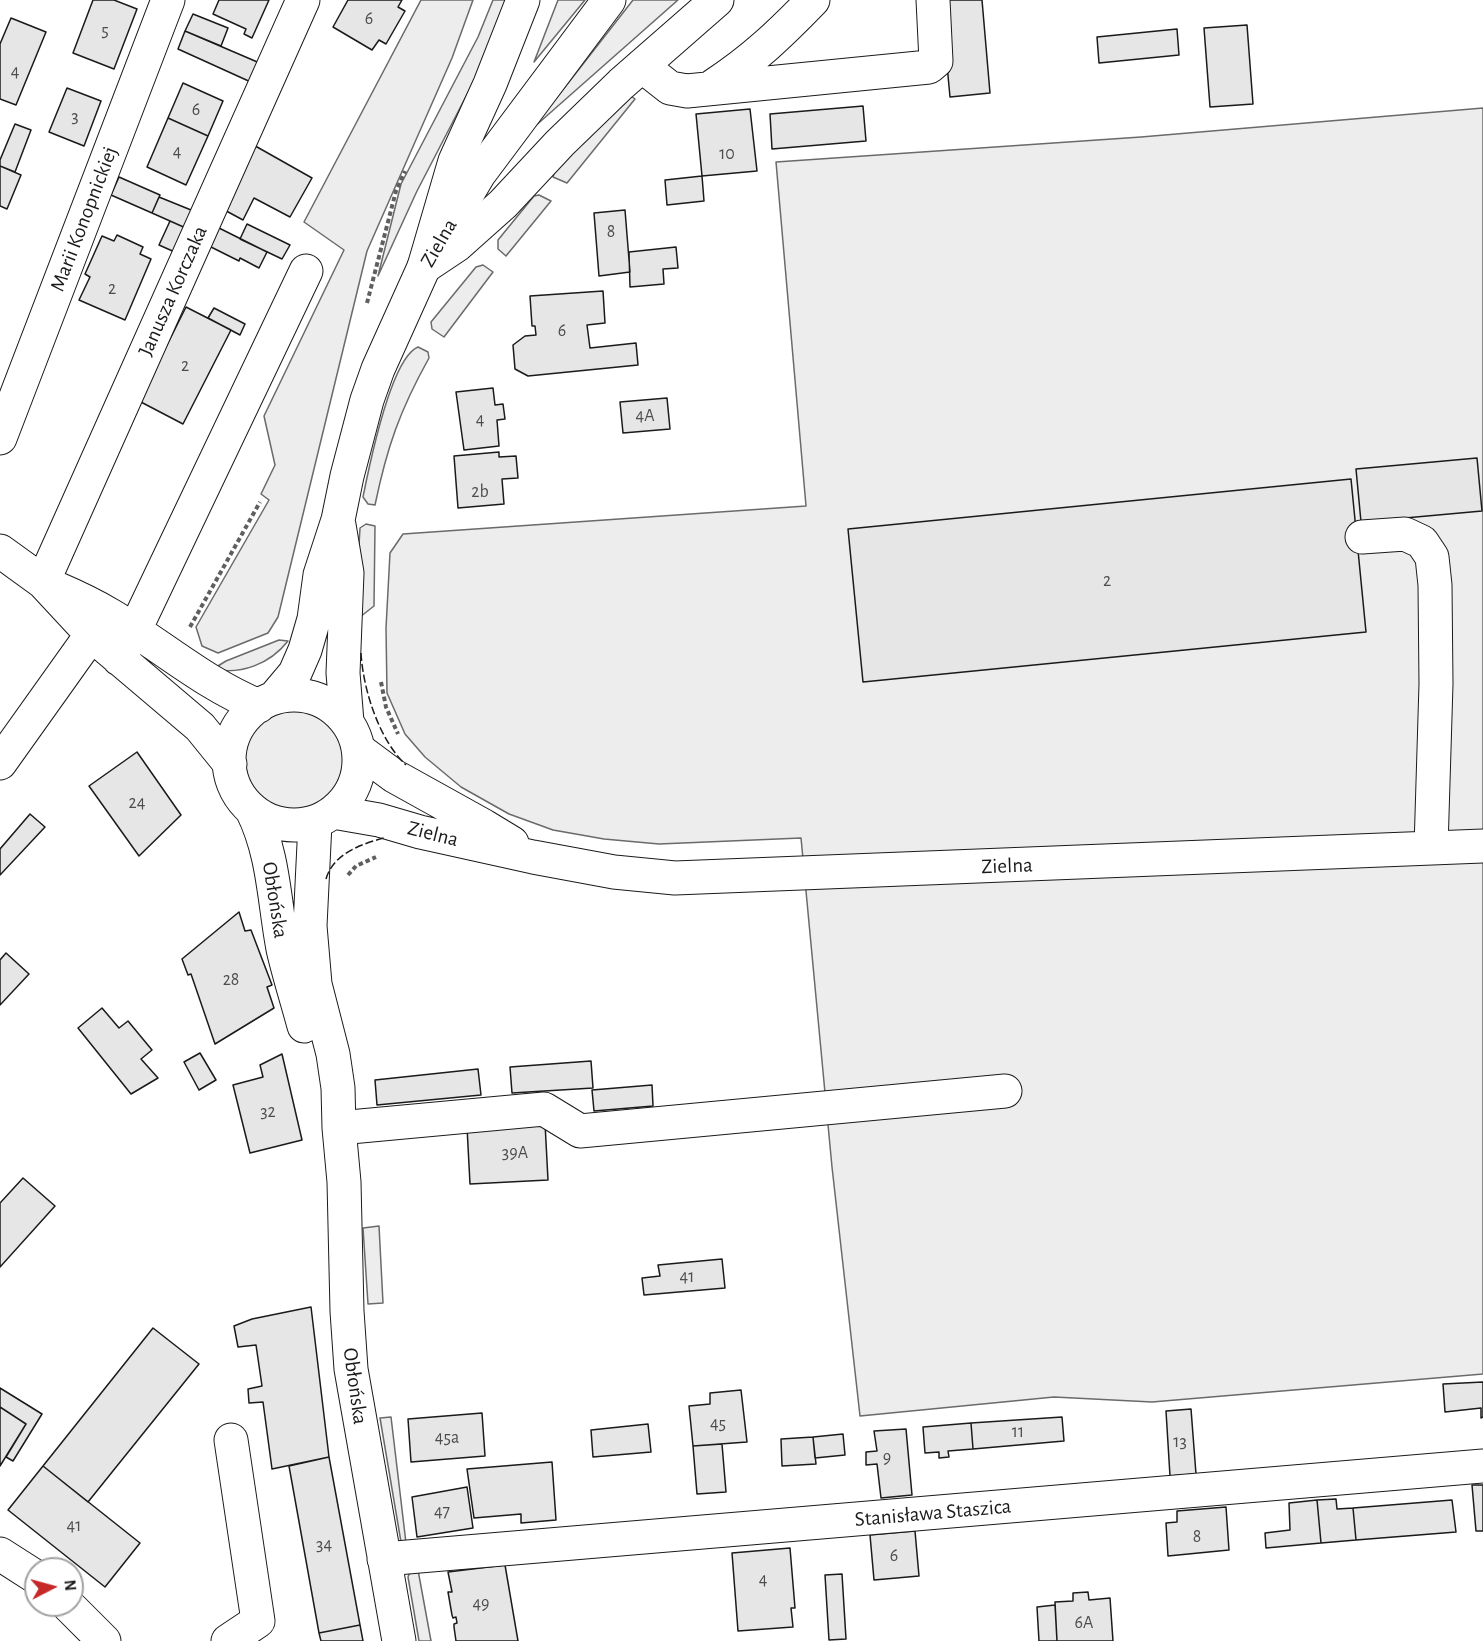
<!DOCTYPE html>
<meta charset="utf-8">
<style>
body{margin:0}
#map{position:relative;width:1483px;height:1641px;overflow:hidden;background:#fff;font-family:"Alegreya Sans",sans-serif}
canvas{display:block}
.north{position:absolute;left:24px;top:1557px;width:60px;height:60px;box-sizing:border-box;background:#fff;border:2px solid #a3a3a3;border-radius:50%;rotate:84deg;font-size:16px;font-weight:700;line-height:24px;text-align:center;color:#1a1a1a}
.north::after{content:'';display:block;margin:auto;width:21px;height:27px;background:#c62828;clip-path:polygon(50% 0,100% 100%,50% 72%,0 100%)}
</style>
<div id="map">
<canvas width="1483" height="1641"></canvas>
<div class="north">N</div>
</div>
<script>
const ctx = document.querySelector('canvas').getContext('2d');
ctx.lineJoin = 'round';
function fill(path, color) { ctx.fillStyle = color; ctx.fill(path, 'evenodd'); }
function trace(path, color, width, dash) { ctx.strokeStyle = color; ctx.lineWidth = width; ctx.lineCap = dash ? 'butt' : 'round'; ctx.setLineDash(dash || []); ctx.stroke(path); }
function write(font, color, halo, rows, align = 'center') {
  ctx.font = font + ' "Alegreya Sans",sans-serif'; ctx.lineWidth = 4.5; ctx.setLineDash([]); ctx.textBaseline = 'middle'; ctx.strokeStyle = halo; ctx.fillStyle = color; for (const [text, x, y, turn = 0] of rows) {
    ctx.save(); ctx.translate(x, y); ctx.rotate((+turn || 0) * Math.PI / 180); ctx.textAlign = isNaN(turn) ? turn : align; if (halo) ctx.strokeText(text, 0, 0); ctx.fillText(text, 0, 0); ctx.restore();
  }
}
const green = new Path2D(`
 M421 0H473L452 58 367 251 278 617 268 633 218 653 202 646 196 627 269 500 261 494 275 465 264 416 344 250 304 222Z
 M493 0H510L489 52 417 191 378 276 401 184 478 37Z
 M558 0H585L534 62Z
 M633 0H678L533 128Z
 M631 96 635 99 567 183 553 177 555 170Z
 M1483 108V1374L1152 1402 1054 1397 860 1416 832 1167 801 838 659 844 604 839 553 830 509 814 461 787 425 757 405 734 387 693 386 628 390 553 403 534 806 506 776 162 1141 137Z
 M539 195 551 201 506 256 498 249V240L534 196Z
 M483 265 493 272 444 337 432 329 431 322 476 267Z
 M418 347 428 352 429 358C400 410 387 447 375 505L368 504 363 497C369 467 391 358 418 347Z
 M366 524 375 526 374 606 360 617 358 563 360 528Z
 M279 640 288 641C270 664 241 675 213 669L226 661Z
 M243 760a52 52 0 1 1 104 0a52 52 0 1 1-104 0Z
 M379 1226 383 1303 368 1304 363 1228Z
 M391 1417 406 1543 401 1542 380 1418Z
 M418 1570 431 1641H419L408 1577 409 1574Z`);
fill(green, '#ededed');
trace(green, '#6a6a6a', 1.5);
const building = new Path2D(`
 M93 0H114L137 9 114 69 73 53Z
 M219 0H269L252 38 244 34 246 29 213 14Z
 M348 0H402L398 7 405 11 386 44 379 40 372 50 333 27Z
 M941 0H982L990 93 950 97Z
 M193 14 228 28 221 46 185 31Z
 M11 18 46 32 16 105 0 99V44Z
 M1247 25 1253 104 1210 107 1204 28Z
 M1177 29 1179 55 1099 63 1097 37Z
 M185 31 262 64 253 83 178 49Z
 M183 83 223 101 208 136 168 118Z
 M67 88 101 101 84 146 49 132Z
 M863 106 866 141 772 149 770 114Z
 M750 109 757 171 702 176 696 114Z
 M168 118 208 136 186 185 147 167Z
 M15 124 31 130 15 172 0 166V160Z
 M250 143 312 178 290 217 254 198 243 220 217 206Z
 M0 166 21 175 7 209 0 206Z
 M702 176 704 201 667 205 665 180Z
 M119 177 160 195 152 213 111 195Z
 M159 197 196 212 188 229 152 213Z
 M625 210 630 272 599 276 594 213Z
 M170 221 188 229 177 253 159 245Z
 M247 224 290 245 282 259 240 239Z
 M213 225 267 252 259 268 240 258 239 261 205 244Z
 M117 235 143 247 140 254 151 259 125 320 79 300 90 277 85 274 102 236 114 241Z
 M676 247 678 268 663 269 664 284 630 287 629 252Z
 M603 291 605 323 587 325 590 348 636 343 638 365 528 376 515 369 513 345 525 336 536 335 535 326H532L530 296Z
 M186 307 231 330 183 424 139 401Z
 M214 308 245 324 240 335 208 318Z
 M493 388 495 405 503 404 505 419 497 420 499 446 464 450 456 392Z
 M667 398 670 429 623 433 620 402Z
 M499 452V457L516 456 518 478 502 479 504 504 458 508 454 456Z
 M1477 458 1482 511 1361 522 1356 469Z
 M1351 479 1366 632 863 682 848 529Z
 M137 752 181 815 139 856 89 786Z
 M30 814 45 827 0 875V849Z
 M239 912 245 931 251 930 272 985 267 987 274 1008 215 1044 191 974 188 975 182 959Z
 M6 953 29 974 0 1005V960Z
 M102 1008 119 1028 128 1021 152 1050 141 1059 158 1078 131 1094 78 1028Z
 M200 1053 216 1080 199 1090 184 1062Z
 M282 1054 302 1140 250 1153 233 1085 263 1077 260 1065Z
 M591 1061 593 1088 512 1093 510 1067Z
 M478 1069 481 1095 377 1105 375 1080Z
 M652 1085 653 1106 594 1111 592 1090Z
 M545 1123 548 1180 470 1184 467 1127Z
 M23 1178 55 1206 0 1267V1203Z
 M722 1259 725 1288 644 1295 642 1278 660 1276 658 1265Z
 M311 1307 329 1457 272 1469 263 1402 249 1403 248 1389 262 1386 256 1345 238 1347 234 1326 252 1319Z
 M153 1328 199 1364 88 1502 43 1466Z
 M1483 1382V1417L1481 1418V1408L1445 1412 1443 1384Z
 M0 1388 42 1414 13 1461 6 1457 26 1424 0 1407Z
 M741 1390 747 1442 693 1446 689 1406 710 1404V1393Z
 M0 1407 26 1424 0 1466Z
 M1191 1409 1196 1474 1170 1476 1166 1411Z
 M482 1413 485 1456 411 1462 408 1419Z
 M1062 1417 1064 1441 973 1449 971 1423Z
 M971 1423 973 1449 948 1451 949 1457 939 1458V1452L925 1453 923 1427Z
 M648 1424 651 1452 593 1457 591 1430Z
 M906 1429 912 1495 881 1498 877 1464 866 1465V1452L877 1451 874 1431Z
 M843 1434 845 1455 815 1458 813 1437Z
 M813 1437 816 1464 782 1466 781 1439Z
 M722 1444 726 1492 697 1494 693 1446Z
 M329 1457 360 1625 319 1633 289 1466Z
 M552 1462 556 1520 521 1523V1514L474 1518 467 1469Z
 M43 1466 140 1543 105 1587 8 1510Z
 M1472 1485H1483V1531H1476Z
 M467 1487 473 1528 417 1537 412 1497Z
 M1336 1499 1337 1509 1353 1508 1356 1540 1321 1543 1317 1500Z
 M1317 1500 1321 1543 1266 1548 1265 1533 1290 1530 1289 1503Z
 M1452 1500 1456 1532 1356 1540 1353 1508Z
 M1226 1507 1229 1550 1168 1556 1166 1523 1177 1522V1511Z
 M915 1531 919 1576 874 1580 870 1535Z
 M790 1548 795 1608H791L793 1627 738 1631 732 1553Z
 M505 1565 518 1641H456L454 1627V1624L457 1623 456 1617 453 1618 452 1615 448 1592H452L448 1572Z
 M842 1574 846 1639 829 1640 825 1575Z
 M1088 1592 1089 1600 1110 1598 1113 1641H1057L1055 1602 1073 1601V1593Z
 M1055 1605 1057 1641H1039L1037 1607Z
 M360 1625 363 1641H321L319 1633Z`);
fill(building, '#e6e6e6');
trace(building, '#1a1a1a', 1.5);
const minor = new Path2D(`
 M642 66 670 88 687 91 929 67 936 61 933 0
 M713 86C753 60 780 34 813 0
 M0 438 168 0
 M339 525 347 573 343 673 347 722
 M1362 537 1405 534 1422 542 1432 557 1435 585 1436 684 1431 848
 M0 551 43 582 95 638 200 727 230 764
 M43 582 303 0
 M58 589C77 597 95 606 112 616 162 646 205 684 259 706
 M119 659 142 615 306 271
 M229 760a65 65 0 1 1 130 0a65 65 0 1 1-130 0Z
 M274 698 295 673 305 650 314 619 320 575 338 520 347 476 367 400 378 369 424 267 479 174 609 0
 M359 750 394 776 484 826 512 843
 M0 763 104 617
 M252 810C274 854 274 901 283 949 289 975 297 1000 304 1026
 M333 812 379 820 420 832 533 857 614 872 675 878 1483 846
 M315 823 310 926 315 984 333 1054 338 1088 339 1128 344 1182 347 1311 351 1369 399 1641
 M339 1128 544 1109 580 1131 1005 1091
 M0 1554 36 1577
 M384 1559 1483 1466
 M68 1605 104 1641
 M228 1641 258 1621 231 1440`);
const major = new Path2D(`
 M424 267 457 245 503 204 560 143 621 84 717 0
 M424 267 455 161 490 84 523 0`);
trace(minor, '#1a1a1a', 35);
trace(major, '#1a1a1a', 35);
trace(new Path2D(`
 M367 303 396 191 405 171
 M190 627 260 502
 M381 682 386 707 398 734
 M348 875 356 866 376 857`), '#5f5f5f', 4, [4.5, 3]);
trace(minor, '#fff', 33);
trace(major, '#fff', 33);
trace(new Path2D(`
 M361 653C363 689 379 740 406 765
 M326 879C333 854 361 844 384 838`), '#1a1a1a', 1.5, [8, 3]);
write('18px', '#4d4d4d', null, [
 ["6",369,19],
 ["5",105,31],
 ["4",15,72],
 ["6",196,110],
 ["3",75,117],
 ["4",177,152],
 ["10",727,154],
 ["8",611,232],
 ["2",112,289],
 ["6",562,331],
 ["2",185,366],
 ["4A",645,416],
 ["4",480,420],
 ["2b",480,492],
 ["2",1107,581],
 ["24",137,803],
 ["28",231,980],
 ["32",268,1112],
 ["39A",515,1153],
 ["41",687,1277],
 ["45",718,1424],
 ["11",1018,1432],
 ["45a",447,1438],
 ["13",1180,1442],
 ["9",887,1458],
 ["47",442,1512],
 ["41",74,1526],
 ["8",1197,1537],
 ["34",324,1545],
 ["6",894,1556],
 ["4",763,1580],
 ["49",481,1604],
 ["6A",1084,1623]
]);
write('21px', '#1a1a1a', '#fff', [
 ["Marii Konopnickiej",84,219,-69],
 ["Zielna",439,243,-60],
 ["Janusza Korczaka",173,291,-66],
 ["Zielna",433,834,14],
 ["Zielna",1007,866,-2],
 ["Obłońska",275,900,81],
 ["Obłońska",355,1386,82],
 ["Stanisława Staszica",933,1513,-5]
]);
</script>
